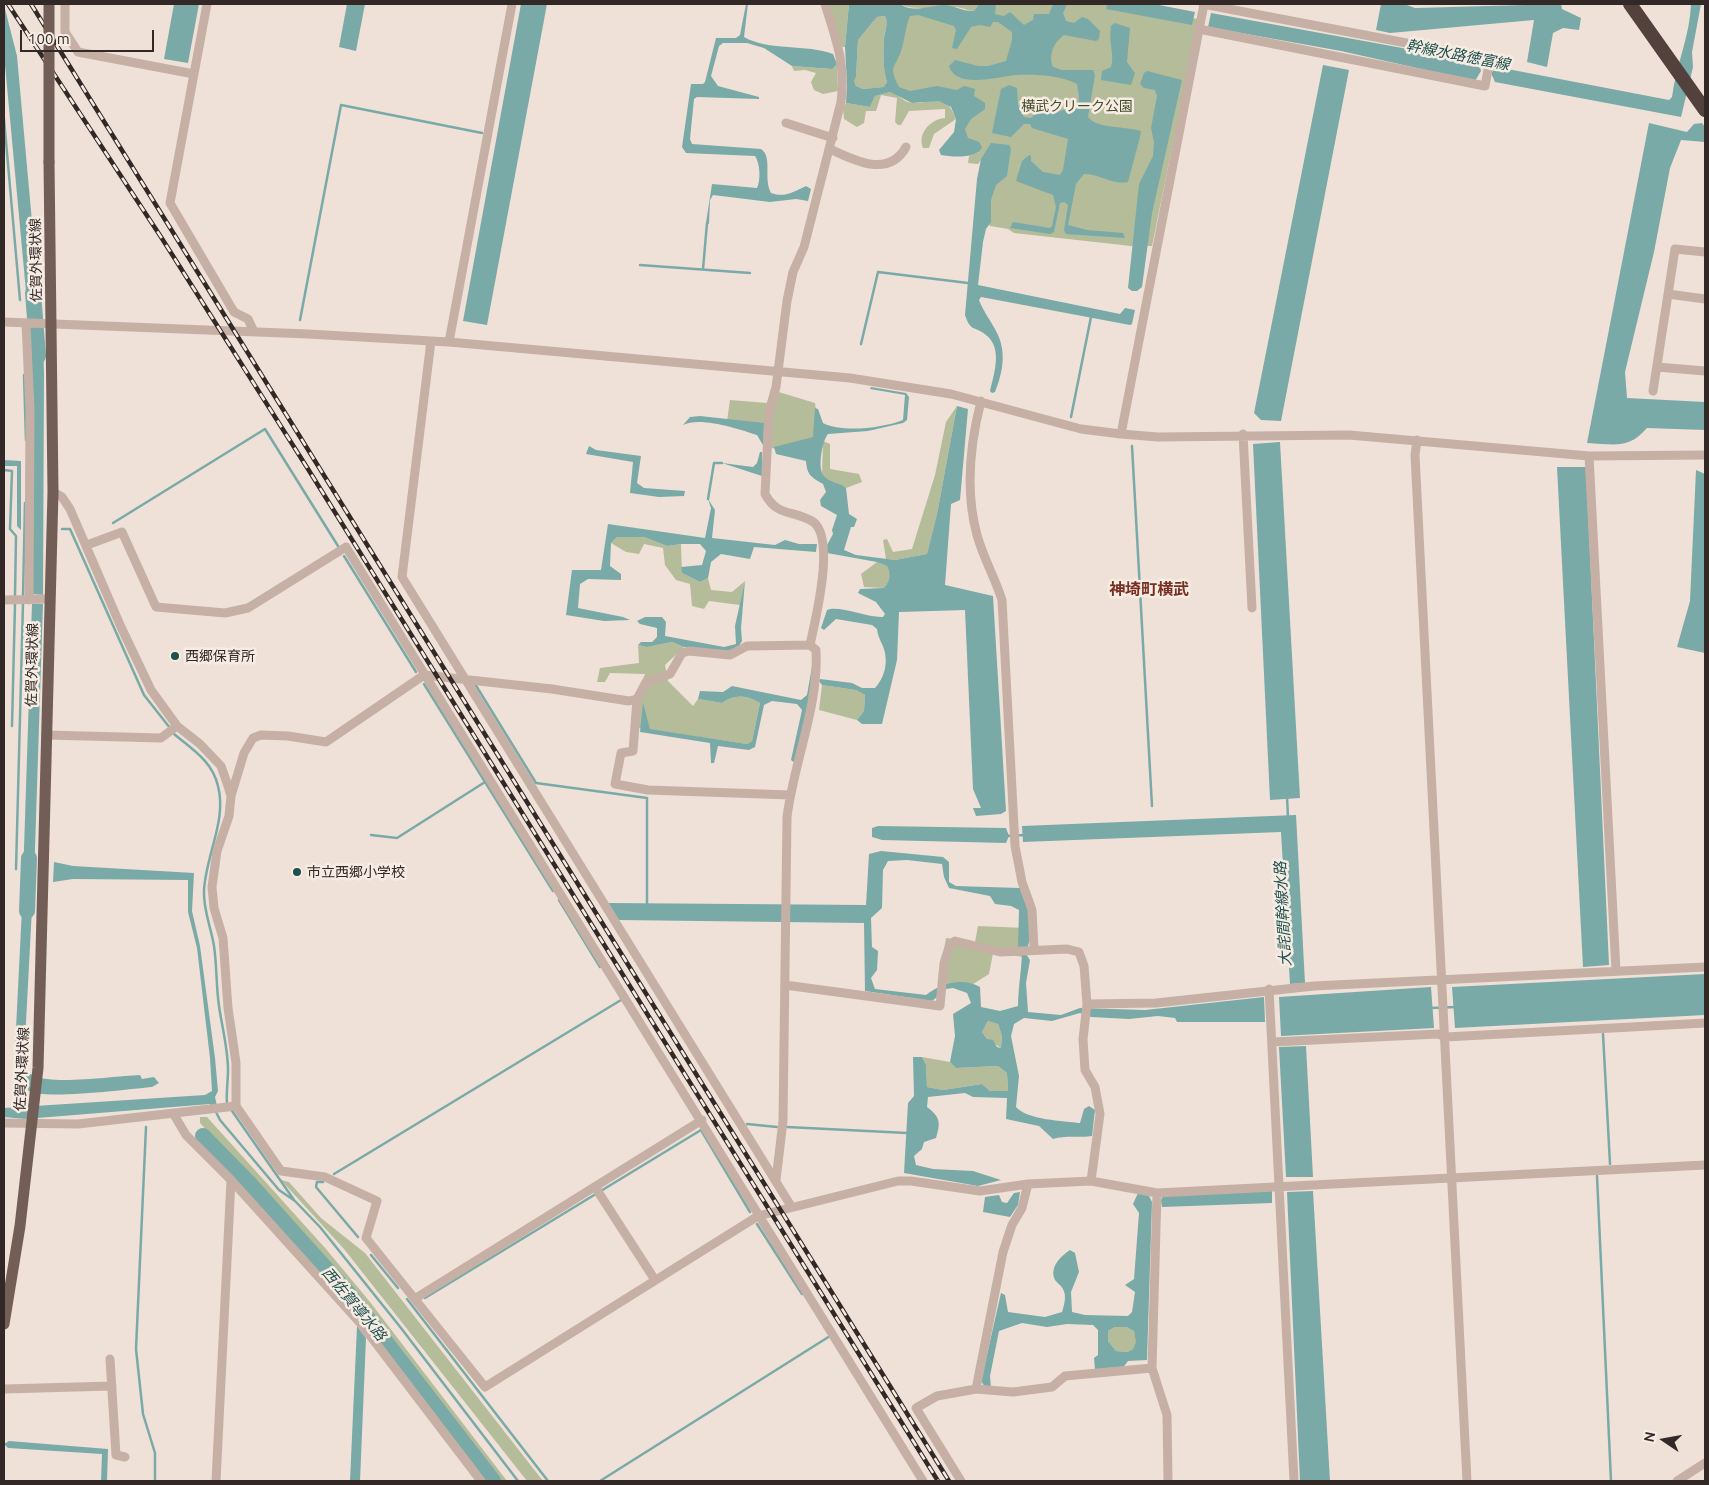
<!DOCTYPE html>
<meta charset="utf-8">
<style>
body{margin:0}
#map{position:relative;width:1709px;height:1485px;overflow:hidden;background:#efe1d8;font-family:Ubuntu,sans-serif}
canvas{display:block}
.frame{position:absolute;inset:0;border:5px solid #322826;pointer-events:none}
.north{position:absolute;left:1639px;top:1415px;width:50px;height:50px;-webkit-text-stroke:4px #f7ece3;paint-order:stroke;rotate:282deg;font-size:14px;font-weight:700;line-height:20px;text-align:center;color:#322826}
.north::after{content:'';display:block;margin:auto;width:18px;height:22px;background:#322826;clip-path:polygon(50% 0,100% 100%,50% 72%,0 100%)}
.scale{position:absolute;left:20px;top:30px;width:134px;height:22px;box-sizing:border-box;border:2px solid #322826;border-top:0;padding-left:6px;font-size:15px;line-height:18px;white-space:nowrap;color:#322826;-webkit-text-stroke:4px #f7ece3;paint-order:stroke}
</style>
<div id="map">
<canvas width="1709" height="1485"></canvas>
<div class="frame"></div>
<div class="north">N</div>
<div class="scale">100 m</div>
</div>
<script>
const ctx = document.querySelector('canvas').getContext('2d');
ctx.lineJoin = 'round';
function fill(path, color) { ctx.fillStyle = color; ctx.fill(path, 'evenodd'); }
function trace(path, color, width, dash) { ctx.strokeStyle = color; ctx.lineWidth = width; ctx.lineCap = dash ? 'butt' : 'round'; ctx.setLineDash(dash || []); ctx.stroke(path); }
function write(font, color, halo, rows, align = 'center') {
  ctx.font = font + ' Ubuntu,"Noto Sans JP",sans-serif'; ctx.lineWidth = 5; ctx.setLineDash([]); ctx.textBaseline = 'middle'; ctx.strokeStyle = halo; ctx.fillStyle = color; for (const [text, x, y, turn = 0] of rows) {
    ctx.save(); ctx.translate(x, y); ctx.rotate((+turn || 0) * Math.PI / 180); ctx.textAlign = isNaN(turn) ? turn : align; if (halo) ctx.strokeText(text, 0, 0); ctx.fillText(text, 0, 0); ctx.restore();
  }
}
fill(new Path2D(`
 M827 4H849L845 47H841Z
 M901 4H979L974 11C967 11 962 7 955 7 942 7 909 11 901 4Z
 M988 4H1111L1198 19 1152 246H1131L1014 233 1008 229 990 226 983 215 984 156 978 164 968 163 969 156 979 152 959 145 965 102C949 101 923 101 907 96 875 85 896 38 901 16L927 10 971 18Z
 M885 16C889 23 884 32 884 40 883 53 883 69 887 82L885 87 863 89 856 86 854 81 856 77 858 40 877 17Z
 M837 64 838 91 823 94 814 90 811 82 816 73 805 70 794 71 792 66 831 69Z
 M890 92C898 94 903 102 912 103 933 104 945 90 956 119L934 134 929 148H923C917 133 931 119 945 118V109L909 111 901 125H898L895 122 897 98 881 95 876 111H866L864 123 857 127 844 119 843 108 846 103 870 107 875 96Z
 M772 390 815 403 819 431 811 450 765 448 758 427 727 421 730 400 767 403Z
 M957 406 937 514 927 554 895 560 886 559 883 540 887 539 893 552 912 549 935 475 946 422Z
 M823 441 830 444V469L859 474 862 482 846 488 825 478 822 474Z
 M617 537H644L667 546 681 544 682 573 700 582 708 578 711 590 732 592 745 581 740 605 709 601 704 609 692 606 690 584 676 580 665 565 663 548 644 544 639 554 626 552 611 543Z
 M877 562 887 566C891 575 890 580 884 588L864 587 861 574Z
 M672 642 684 647 665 665 668 681 693 706 698 699 722 703C735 694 747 695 760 703L752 741 747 744 633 727V704L645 674 610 673 605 682H597L600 668 639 663 638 645 647 647Z
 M822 685 856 690 865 695 864 711 857 720 819 710Z
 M978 926 1025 928 1024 957 993 953 989 974 970 986 939 985 946 938 975 942Z
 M988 1021 998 1024 1002 1036 1001 1048 987 1039 982 1032Z
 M922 1057 950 1062 956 1068 998 1066 1007 1073 1008 1091H990L982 1084 943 1090 927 1087 926 1065Z
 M200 1117H207L326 1249 370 1302 507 1481H499L361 1298 200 1123Z
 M281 1180 289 1182 321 1218 365 1253 543 1481H527L344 1249Z
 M1115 1327H1126L1134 1331 1137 1342 1133 1349 1127 1352 1116 1351 1108 1341V1331Z`), '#b4bc99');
fill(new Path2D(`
 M174 4H199L188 63 164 59Z
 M347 4H365L356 51 339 47Z
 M521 4H547L487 325 463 321Z
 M746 4H748L744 37C768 51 807 44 833 54L837 64 832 69 792 66 764 48 747 43H723L719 46 711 76 718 86 759 97V99L697 97 694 99 690 139 692 144 761 149C773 157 763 178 771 193 785 198 793 192 806 186L811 189 808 201 796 199 770 202 713 195 710 200 709 224 706 223 712 184 757 188C761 180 760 163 755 156L686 153 682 147 691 84H703L705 82 716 38H736L740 35Z
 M849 4H901C911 13 930 6 943 5 954 5 964 12 974 11L979 4H996L995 14 1004 16 1010 12 1024 25 1033 20 1034 14H1049L1053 4H1067L1063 13 1066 21 1074 23 1082 17 1088 19 1100 31 1099 39 1096 41 1064 35C1054 42 1048 55 1053 67L1062 70H1093L1095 75 1088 117C1096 129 1126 126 1141 131L1140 137 1128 182C1112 185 1100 174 1084 174L1076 184 1068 225 1087 230 1123 233 1125 238 1066 234 1064 230 1068 205 1064 202 1060 203 1054 232 1050 234 1010 228 1013 222 1050 228 1052 226 1056 207 1053 195 1016 181 1022 161 1029 155 1031 156V161L1043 172 1060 175 1063 170 1068 139 1032 128 1030 124H1024L1011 137 992 133 1001 89 1009 85 1017 88 1018 105 1024 117 1031 118 1037 112 1052 113 1078 106 1079 97 1077 84C1060 75 1035 74 1017 75 1000 76 956 90 949 66L955 60 978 66H988L1006 61 1012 40V32L998 22H993L990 27 980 25 971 27 957 49 952 48 956 30 954 26 918 15 910 16C905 28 905 39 901 51 895 69 888 65 899 87L910 91 937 86 957 90 964 86 975 89 974 96 985 103V109L971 119 965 129 968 138 979 142 982 147C978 159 952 157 941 155L939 150 954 132 956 119 951 107 939 101 912 103 890 92 875 96 870 107 846 103 847 85 845 47ZM885 16C889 23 884 33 884 40 883 54 883 69 887 82L884 87 863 89 856 86 854 81 856 77 858 40 877 17Z
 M1107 4H1154L1195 12 1192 25 1106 9Z
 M1381 4H1404L1415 8 1561 4 1562 9 1581 18 1579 30 1563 28 1553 33 1547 67 1527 62 1534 20 1390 33 1376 30Z
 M1691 4H1701L1692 52 1693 67 1681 117 1495 82 1491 73 1497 67 1669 100 1672 97C1676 65 1690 36 1691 4Z
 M4 5 17 56 40 310 34 313H28L4 54Z
 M1211 13 1479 62 1481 71 1475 81 1341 51 1208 27Z
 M1115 23 1130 28 1127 62 1135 73 1131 85 1101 80 1102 71 1111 67C1115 55 1108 42 1111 26Z
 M1323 65 1349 70 1281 421 1261 420 1254 413Z
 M1147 71 1182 80 1152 213 1142 287 1137 291H1132L1128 288 1139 184 1153 156 1154 142 1151 128 1157 96 1155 90 1144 88 1140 84 1144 73Z
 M1649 123 1687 132 1694 124 1702 123 1705 127V142L1681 140 1670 168 1654 252 1625 372 1627 398 1705 402V430L1647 428C1628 450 1614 444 1587 443Z
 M991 143 1009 145 1011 148 1007 176 996 185 991 200V222L986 229 983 242 978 285 1120 314 1125 308 1135 310 1132 324 1130 325 981 297 979 300C983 311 991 321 996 331 1007 351 1003 372 995 392L992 393 990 391C994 374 1003 348 986 335 974 325 971 333 965 315L977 179 981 159Z
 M30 333H35L43 338 44 374 43 595 32 594Z
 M871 387 906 393 909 397 907 420 903 423 868 431 828 434C822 441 817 469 824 476 829 482 840 483 846 488L849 514 857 519 854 527H851L844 550 856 555 895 560 927 554 937 514 957 406 968 409 960 500 951 504 945 585 993 596 1006 811 1001 814 976 816 973 808H981L973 789 965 610 899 612 897 660 882 724H862L857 720 864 711 865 695 856 690 822 685 819 681 820 679 852 683 862 688H875C886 676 889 659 882 644 879 637 878 636 877 629L872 625 836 619 824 630 821 628 827 610C839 605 867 618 883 617L885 614 876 602 858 593 860 589 884 588C890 580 891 575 887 566L877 562 827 553 826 547 833 534 832 530 837 515 821 506 820 500 826 492 823 484C811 477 807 475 806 461L776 454 774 447 813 437 815 408 818 409 823 423C842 433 883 428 903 420L905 395 870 389Z
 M700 416 764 423 763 445 757 435C739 429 700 416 683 425L690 417Z
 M1280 442 1300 798 1270 800 1253 444Z
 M589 446 596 450 641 456 637 483 644 488 685 491 684 496 659 497 630 493 633 462 586 454Z
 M760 452H762V476L722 463 753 467 757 463Z
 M4 460 21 461V530L17 526V466H4Z
 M1557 467H1586L1609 965 1583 967Z
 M1696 470 1705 474V653L1677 647 1690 601Z
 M708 499 715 510 712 538 775 545 785 540 799 544H817L816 552 754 547 750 559 721 554 711 562 708 578 700 582 682 573 681 567 702 565 706 551 700 544H681L667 546 644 537H617L611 543 610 566 621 574V580L588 579 580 584 578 608 623 617 630 620 604 621 566 615 572 570H601L608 524 705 538 711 508Z
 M745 581 741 628 742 641 737 649 727 651 684 647 672 642 647 647 638 645 641 642H652L657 637V628L640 624 637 621 645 617H662L666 622 665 636 724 647 736 644 735 626Z
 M32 604H43L34 879H23Z
 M813 661V681L795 763 791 760 802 710 797 704 772 701 764 705 755 747 749 750 718 746 714 763H711L710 743 640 732 643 703 650 729 747 744 752 741 760 703C747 695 735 694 722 703L698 699 700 691 723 692 732 686 801 700 807 695Z
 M1296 815 1305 983 1290 984 1281 832 1023 842 1022 826Z
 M878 826 1006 828 1009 836 1006 843 882 840 872 837V828Z
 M881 851 943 857 949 862V882L956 886 1020 888 1029 913V942L1026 954 1030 960 1026 983 1028 1012 1061 1015 1080 1008 1145 1010 1264 997 1265 1022H1177L1175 1018 1158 1016 1129 1019 1091 1017 1080 1013 1052 1021 1024 1018 1014 1024 1011 1036 1019 1076 1016 1107C1027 1120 1064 1121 1080 1123L1084 1109 1089 1106 1095 1110 1092 1136C1079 1138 1065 1135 1053 1139L1039 1126 1006 1119 1007 1098 973 1097 965 1093 928 1097 927 1107C940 1117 941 1122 936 1138L924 1142 922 1149 914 1156 916 1165 933 1169 973 1171 1001 1180 978 1186 904 1173 908 1103 914 1096 913 1057H922L926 1065 927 1087 943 1090 982 1084 990 1091H1008L1007 1073 998 1066 956 1068 950 1062 955 1036 953 1014 971 1003 967 993 953 988 939 990 937 997 932 1001 865 991 864 923 618 920 608 903 866 905 869 854ZM907 860 942 864 944 877 949 888 990 896 995 904 1011 906 1019 910 1018 947 1022 949C1022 968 1018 987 1018 1006L1000 1011 981 1007 980 987C963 977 941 983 926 995L875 989 871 978 877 970 878 951 872 947 871 918 882 908 883 870 888 861ZM988 1021 998 1024 1002 1036 1001 1048 997 1047 993 1040 987 1039 982 1032Z
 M54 862 73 866 194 873 192 911 200 946 215 1058 218 1091 215 1097 217 1106 211 1107 210 1104 25 1119 4 1117V1108L205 1095 212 1091 210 1058 197 948 188 912V880L73 879 53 882Z
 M23 888 33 889 24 1060C26 1067 27 1073 34 1076 55 1085 115 1076 140 1075L142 1079 154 1077 159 1083 152 1087C131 1089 43 1100 29 1091 21 1086 16 1078 14 1069Z
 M1705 974V1015L1455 1028 1452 987Z
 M1431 987 1434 1028 1281 1036 1279 997Z
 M1306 1046 1313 1177H1286L1279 1047Z
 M1272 1190V1203L1162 1207 1161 1200 1163 1196Z
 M1313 1191 1330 1481H1300L1287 1192Z
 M1020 1192 1018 1205 1010 1217 983 1212 985 1197 999 1195 1002 1202 1007 1203 1014 1193Z
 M1138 1193 1149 1196 1152 1202 1147 1360 1128 1361 1122 1369 1095 1370 1094 1358 1098 1355V1330L1093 1325 1067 1324 1047 1327 1022 1323 999 1331 990 1376 991 1388 985 1387 981 1381 1001 1293 1005 1295 1008 1312 1045 1317 1062 1312C1064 1305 1067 1296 1063 1289 1061 1285 1057 1283 1055 1280 1049 1267 1061 1256 1070 1250L1075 1253 1079 1272 1071 1292 1072 1312 1085 1315 1128 1316 1132 1312 1135 1292 1125 1285 1134 1279 1139 1213 1133 1204ZM1115 1327H1126L1134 1331 1136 1342 1133 1349 1127 1352 1116 1351 1108 1341V1331Z
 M357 1326 366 1338 360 1481H350Z
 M9 1441 108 1449 107 1481H101L102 1454 8 1448 4 1444Z`), '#79aaa7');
trace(new Path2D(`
 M4 119 20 300
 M640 265 750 273
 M703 269 707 223
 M300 320 341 105 482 133
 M861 344 878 272 968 283
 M24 375 26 440
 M1071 417 1091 317
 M1132 446 1152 806
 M4 470 12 471 10 529 16 536 15 595
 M708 499 714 463H722
 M113 523 265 429 338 546
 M62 529H70L144 695 170 728
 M344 556 416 672
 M23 597 25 503
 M424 684 553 891
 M475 684 536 783 647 798V903
 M12 726 15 604
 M173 733C191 749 212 760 218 786 227 820 206 855 204 890 203 910 211 927 214 946 217 966 216 986 219 1006 222 1027 228 1049 228 1070 228 1081 226 1093 227 1104
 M1287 796 1288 818
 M371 835 397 838 485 782
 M1006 836 1026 835
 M16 869 23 603
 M559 900 600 967
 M1430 1008 1456 1007
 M1603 1034 1610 1164
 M230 1108 294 1200
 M216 1112 220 1120 279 1190 295 1201 320 1227 401 1328 518 1481
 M747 1124 777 1127
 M146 1127 136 1349 143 1414 155 1453V1481
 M787 1127 907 1133
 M334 1174 621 1000
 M1597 1176 1611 1481
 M323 1182H317L316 1187 358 1237
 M757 1224 802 1294
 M371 1255 398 1288
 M425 1298 701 1130 750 1212
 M407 1299 548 1481
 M600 1481 830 1336`), '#79aaa7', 2.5);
trace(new Path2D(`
 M33 293 38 356
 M27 911 29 858
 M203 1136 249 1183 347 1292 493 1481`), '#79aaa7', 16);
trace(new Path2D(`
 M65 4V32L78 52 194 74
 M207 4 170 203 234 312 248 319 254 332
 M1199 29 1485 86 1490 59 1203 4
 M786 123 833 138
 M830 149C855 161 889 178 906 147
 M1668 294 1705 299
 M4 322 308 334 449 342 850 378 951 394 1081 429 1121 434 1158 437 1349 435 1589 456 1705 455
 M26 324 30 409 29 600
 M431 341 402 577 791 1206
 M449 342 512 4
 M1657 367 1705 371
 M1653 391 1675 249 1705 252
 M981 401C970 444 965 491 977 535 983 557 995 578 1002 600L1015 846 1022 882 1032 910 1034 949
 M1121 434 1204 4
 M1243 434 1252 608
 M1417 440 1415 455 1467 1481
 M1589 456 1616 971
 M53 492 62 497 70 509 121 627 151 690 177 726 200 744 221 766 228 786 231 796 229 816 217 851 212 887 214 908 223 938 228 1008 236 1063V1106L281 1171 325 1177 377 1201 366 1238 485 1387 758 1216 898 1181H911L980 1191 1028 1184 1091 1181 1157 1193 1705 1165
 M87 545 122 532 156 607 225 613 248 608 346 547 923 1481
 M4 600 48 599
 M810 645C815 621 838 532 810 520 790 510 777 516 765 494L769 412 776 387 787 301 793 272 804 247 841 102C846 63 836 40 825 4
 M637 699 633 751 621 753 615 784 648 790 790 795
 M46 735 161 738 177 726
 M231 796 244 753 253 738 261 735 288 736 326 742 424 675 552 689 629 701 637 699 646 682 670 674 682 653 689 651 730 655 747 646 810 645 816 650C819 706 794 761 787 817L783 1121 776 1180
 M785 985 940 1006 944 963 950 944 955 941 1000 952 1067 949 1079 952 1084 966 1087 1004 1083 1039 1085 1070 1095 1087 1100 1114 1091 1181
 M1269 989 1294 1481
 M1087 1004 1156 1003 1314 986 1705 967
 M1273 1042 1438 1034 1446 1037 1705 1023
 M173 1113 186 1135 231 1180 362 1325 481 1481
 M4 1123 78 1124 236 1106
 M595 1187 655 1280
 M1157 1193 1152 1368 1167 1415 1168 1481
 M416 1298 702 1120
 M110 1359 116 1455 125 1457
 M4 1389 112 1386
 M976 1389 1003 1252 1012 1225 1022 1208 1028 1184
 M216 1481 231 1180
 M961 1481 916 1408 937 1396 976 1389 1013 1392 1052 1387 1065 1376 1152 1368
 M1677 1481 1705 1463`), '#c6b0a5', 9);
trace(new Path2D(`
 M4 1324 20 1226 38 1068 53 492 49 162`), '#735e57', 11);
trace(new Path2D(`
 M1630 4 1705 110`), '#52413d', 14);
const rail = new Path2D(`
 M8 4 161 237 308 469 938 1481
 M31 4 949 1481`);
trace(rail, '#322826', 4.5);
trace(rail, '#f7ece3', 2.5, [8]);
trace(new Path2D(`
 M49 4V162`), '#735e57', 11);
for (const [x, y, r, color] of [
 [175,656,5,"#1e504e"],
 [297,872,5,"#1e504e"]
]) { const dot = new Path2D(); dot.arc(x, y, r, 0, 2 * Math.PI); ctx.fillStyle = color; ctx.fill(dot); trace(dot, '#f7ece3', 2); }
write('14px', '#454e2b', '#f7ece3', [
 ["横武クリーク公園",1077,106]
]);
write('14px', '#322826', '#f7ece3', [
 ["佐賀外環状線",36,260,-91],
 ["佐賀外環状線",32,665,-89],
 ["佐賀外環状線",22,1069,-87]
]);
write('14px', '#322826', '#f7ece3', [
 ["西郷保育所",185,656],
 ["市立西郷小学校",307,872]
], 'left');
write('italic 15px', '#1e504e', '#f7ece3', [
 ["幹線水路徳富線",1458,55,11],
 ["大詫間幹線水路",1283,914,-93],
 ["西佐賀導水路",354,1304,50]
]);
write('bold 16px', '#7b3024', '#f7ece3', [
 ["神埼町横武",1149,590]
]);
</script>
